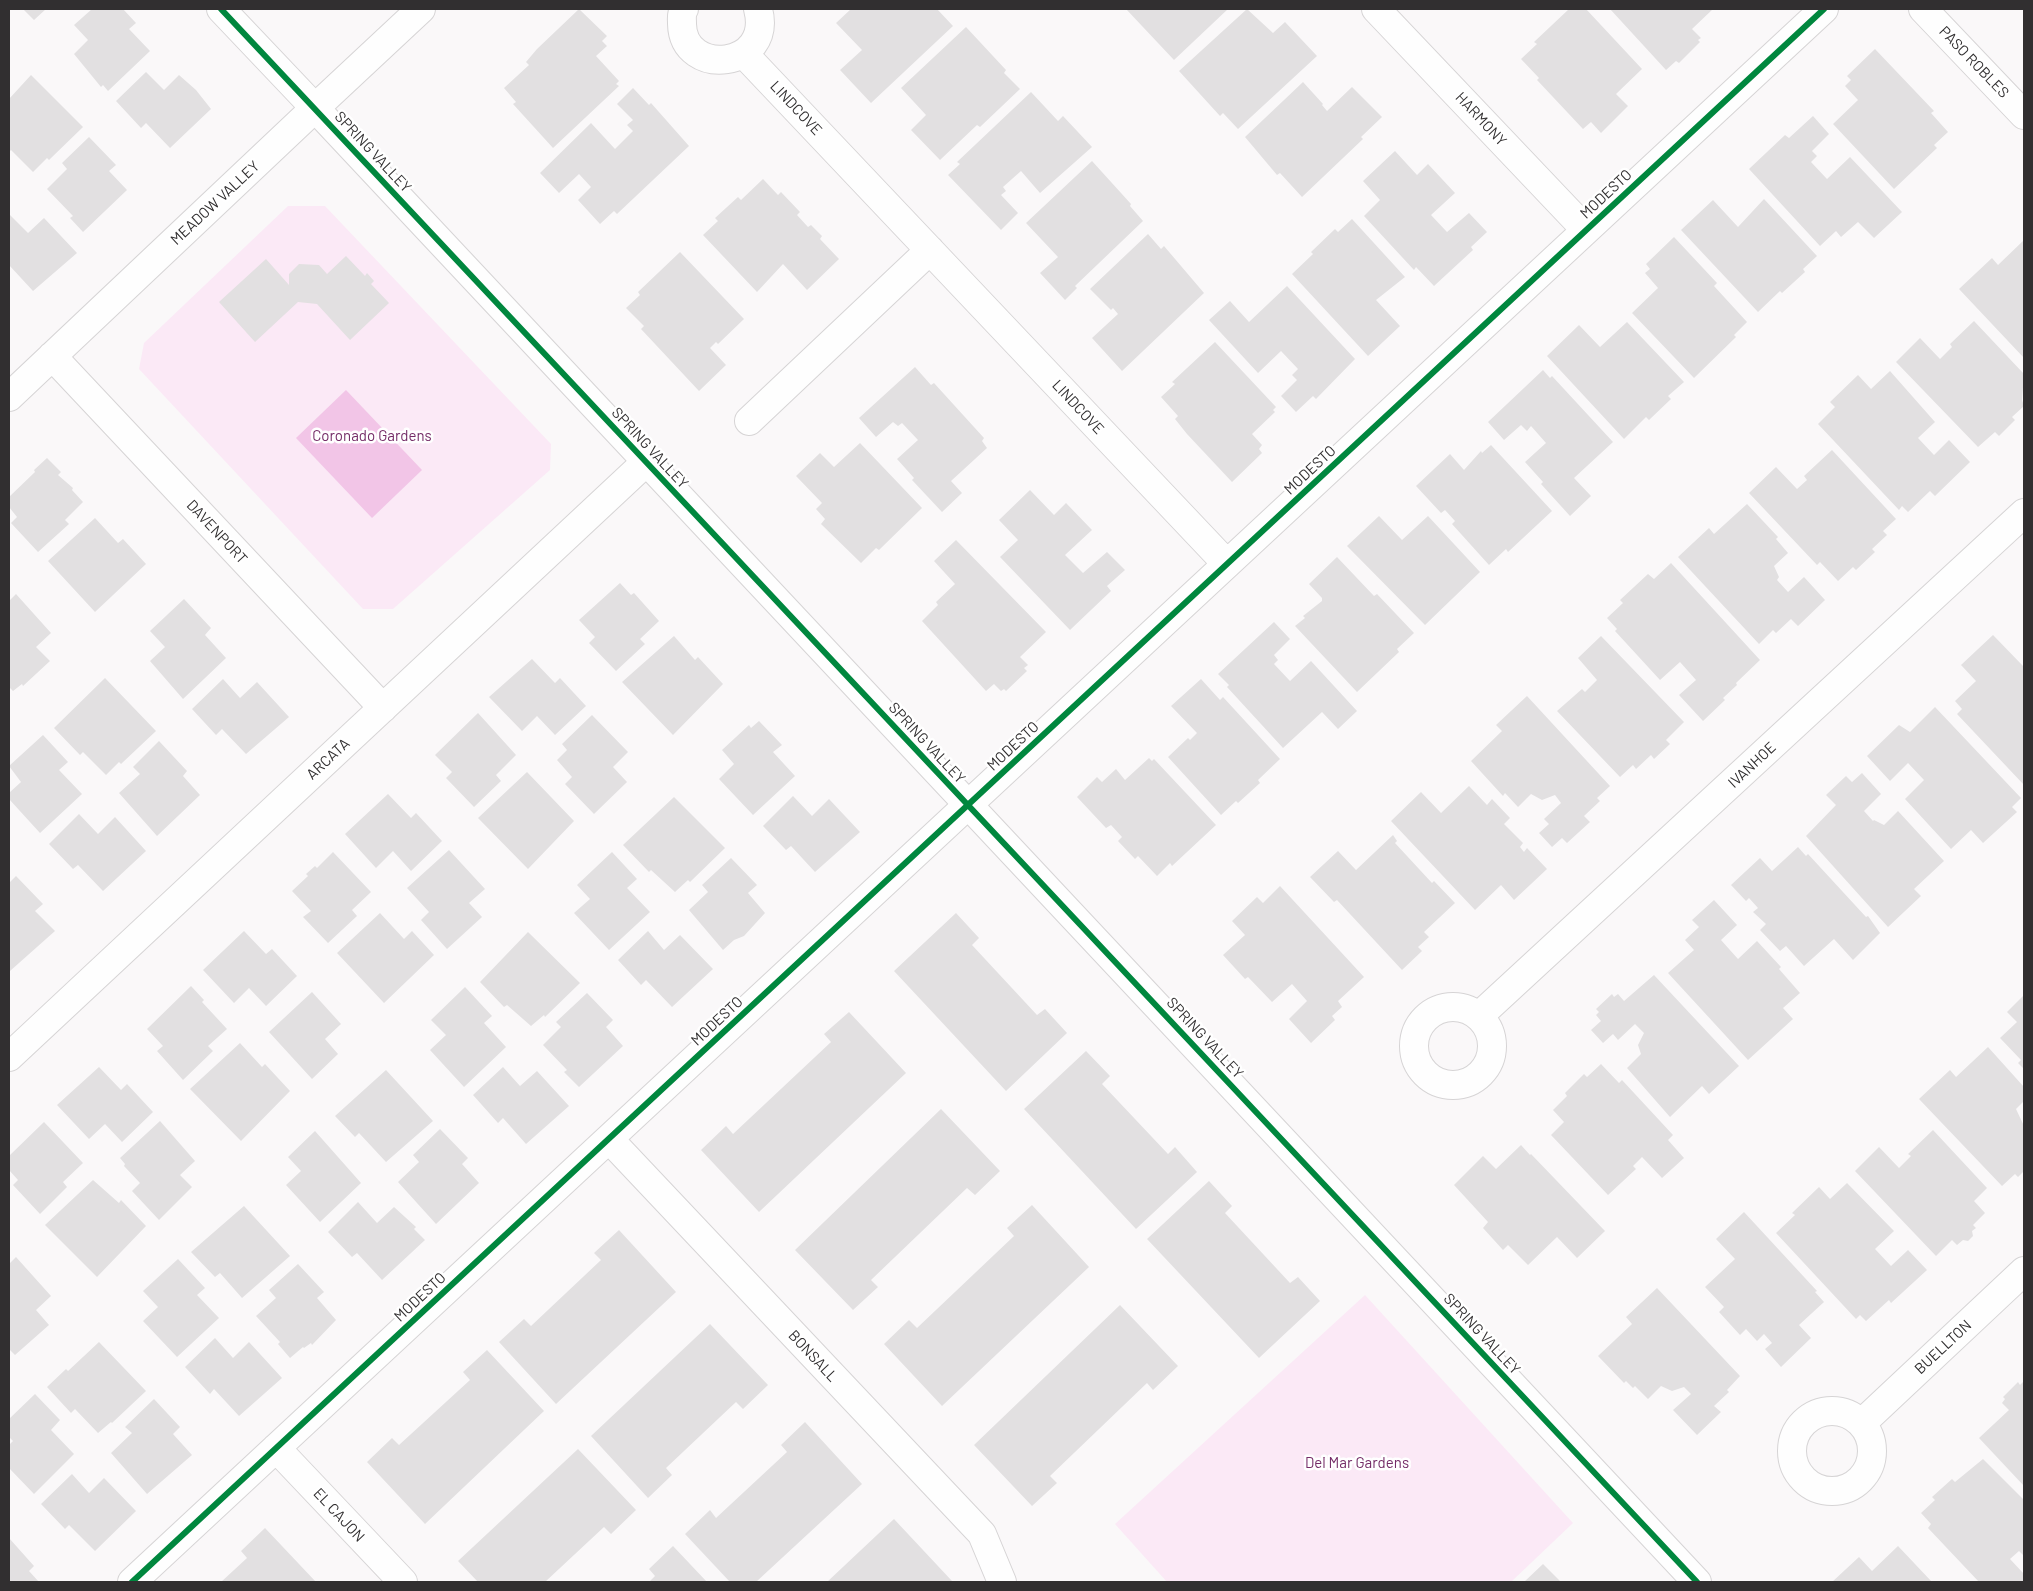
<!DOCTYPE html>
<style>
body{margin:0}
#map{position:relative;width:2033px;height:1591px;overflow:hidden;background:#faf8f9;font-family:Barlow,sans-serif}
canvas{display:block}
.frame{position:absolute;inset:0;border:10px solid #312f30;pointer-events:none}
</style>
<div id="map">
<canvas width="2033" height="1591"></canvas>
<div class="frame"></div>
</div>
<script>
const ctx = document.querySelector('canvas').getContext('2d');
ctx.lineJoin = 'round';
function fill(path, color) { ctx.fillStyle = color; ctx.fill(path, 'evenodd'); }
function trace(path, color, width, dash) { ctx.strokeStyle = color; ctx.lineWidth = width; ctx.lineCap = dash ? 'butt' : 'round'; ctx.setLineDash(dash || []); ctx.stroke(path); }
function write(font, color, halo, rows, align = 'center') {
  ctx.font = font + ' Barlow,sans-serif'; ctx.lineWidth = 5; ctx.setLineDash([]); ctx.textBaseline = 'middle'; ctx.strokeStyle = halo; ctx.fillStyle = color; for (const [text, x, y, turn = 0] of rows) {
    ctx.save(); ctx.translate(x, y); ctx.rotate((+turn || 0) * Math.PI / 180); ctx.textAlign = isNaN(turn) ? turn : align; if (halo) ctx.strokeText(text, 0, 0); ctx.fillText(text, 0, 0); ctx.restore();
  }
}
fill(new Path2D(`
 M288 206H325L551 444 550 470 393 609H363L139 369 144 343Z
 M1365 1295 1573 1523 1511 1582H1167L1115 1524Z`), '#fbe9f6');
fill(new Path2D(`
 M346 390 422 470 372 518 296 438Z`), '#f2c5e7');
fill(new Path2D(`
 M23 9H46L34 20Z
 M92 9H123L136 23 129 29 150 51 108 91 103 85 101 87 74 54 88 40 74 25Z
 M579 9 607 36 602 41 607 46 596 56 619 81 616 84 619 86 553 148 513 104 516 102 504 88 529 65 526 62 537 49Z
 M851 9H937L953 26 871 103 840 70 862 50 836 23Z
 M1126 9H1228L1174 60Z
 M1247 9 1273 33 1285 22 1317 56 1238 129 1223 113 1220 116 1179 71Z
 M1569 9H1586L1642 69 1616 94 1628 106 1601 133 1591 122 1583 129 1537 80 1539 78 1521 59 1537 44 1534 42Z
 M1610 9H1713L1692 29 1701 38 1698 40 1700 42 1679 63 1676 61 1666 70Z
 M966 27 1006 70 1004 73 1020 89 980 127 977 125 940 160 911 130 926 115 901 88Z
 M1875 49 1934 111 1931 113 1948 132 1934 145 1937 148 1894 189 1833 124 1858 100 1845 86 1851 80 1847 76Z
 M146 72 164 90 179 75 196 90 211 109 170 148 146 123 141 128 116 101Z
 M31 75 83 127 49 160 47 158 33 172 11 150 9 152V99Z
 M1303 82 1323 104 1322 105 1327 111 1352 87 1382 117 1361 137 1363 139 1302 197 1280 173 1277 175 1245 137Z
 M633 88 649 105 651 103 689 146 617 214 614 211 600 224 578 200 591 187 579 174 559 193 540 173 591 123 615 149 633 131 627 125 633 120 617 104Z
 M1031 92 1058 121 1063 116 1092 147 1040 193 1021 171 1003 187 1006 191 1001 195 1018 213 1001 230 948 175 960 164 957 162Z
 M1813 116 1829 134 1812 151 1817 156 1811 162 1827 179 1850 157 1902 212 1874 238 1858 222 1841 237 1836 231 1820 246 1749 169 1785 135 1789 138Z
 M89 137 116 165 109 171 127 190 83 232 70 218 73 216 47 189 67 169 62 163Z
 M1395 151 1417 175 1428 164 1455 193 1431 215 1447 232 1469 213 1487 232 1471 247 1473 250 1434 286 1416 267 1414 270 1364 216 1380 200 1363 181Z
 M1092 161 1131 204 1130 206 1143 221 1075 286 1077 288 1065 300 1040 273 1058 257 1026 223Z
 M763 179 778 195 781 192 800 212 797 215 808 227 811 225 822 236 820 239 839 259 807 290 783 264 757 292 703 235 718 221 715 218 738 197 741 200Z
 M1764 199 1817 256 1803 269 1805 272 1782 293 1780 291 1758 312 1681 230 1713 200 1738 227Z
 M10 215 28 233 44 218 77 253 33 291 9 265Z
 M1352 219 1405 277 1376 300 1400 326 1368 356 1292 274 1313 254 1311 252 1335 229 1338 232Z
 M1148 234 1161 249 1164 246 1204 293 1122 371 1092 338 1118 314 1113 308 1111 310 1090 289Z
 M1674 237 1717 283 1714 286 1747 322 1734 335 1736 337 1694 378 1632 313 1658 288 1645 273 1650 269 1646 264Z
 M2024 240V358L1959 289 1992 258 1998 265Z
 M680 252 744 319 718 344 716 342 710 348 726 365 699 391 641 329 644 326 626 308 640 295 638 292Z
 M346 256 365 276 367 273 374 281 371 284 389 303 350 340 317 304 298 302 255 342 219 302 266 259 289 285V274L299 264 319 265 327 274Z
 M1287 286 1355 359 1316 399 1313 396 1296 412 1281 396 1297 380 1292 375 1298 369 1281 351 1258 373 1209 320 1230 301 1249 322Z
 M1974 321 2024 374 2022 400 2024 406 2012 417 2015 420 1999 436 1995 432 1978 447 1896 362 1920 338 1940 359 1952 347 1950 344Z
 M1627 322 1684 382 1668 396 1671 399 1649 420 1646 417 1624 439 1547 356 1579 325 1600 347Z
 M1215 342 1276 407 1273 410 1275 412 1252 434 1262 445 1259 449 1262 453 1232 482 1187 434 1175 419 1178 416 1161 397 1175 384 1172 382Z
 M915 367 931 385 934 383 984 438 982 441 987 448 951 481 962 493 942 512 912 480 914 478 897 459 918 440 902 423 898 426 893 422 876 437 859 418Z
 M1543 370 1550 378 1552 376 1613 442 1574 478 1591 496 1570 516 1541 484 1543 482 1525 462 1546 443 1531 426 1527 431 1521 425 1504 440 1488 422Z
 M1890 371 1935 422 1918 438 1934 455 1949 440 1970 462 1935 496 1930 491 1908 512 1902 506 1899 510 1818 424 1835 407 1830 402 1858 375 1871 389Z
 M860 443 922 508 879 550 876 548 861 563 821 524 825 519 816 509 822 503 796 476 820 453 834 467Z
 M1491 445 1552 511 1508 552 1506 549 1489 565 1452 524 1455 521 1445 510 1441 513 1416 486 1450 454 1464 470 1481 451 1482 453Z
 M1832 450 1896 519 1883 531 1887 535 1872 549 1875 552 1856 570 1853 567 1838 581 1820 562 1817 565 1749 493 1776 467 1797 489 1807 480 1804 476Z
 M47 458 61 472 58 475 73 488 72 490 83 502 65 520 69 524 38 552 11 523 17 517 9 507V497L35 472 34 470Z
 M1030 490 1054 515 1066 503 1092 530 1065 555 1083 573 1107 552 1125 570 1107 586 1111 591 1070 630 1000 557 1018 540 999 520Z
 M1747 504 1778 537 1776 539 1788 553 1774 566 1779 577 1777 580 1788 592 1804 577 1825 600 1798 626 1791 619 1776 633 1773 630 1759 644 1678 557 1709 528 1714 534Z
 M1379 516 1402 540 1428 516 1480 572 1425 625 1347 546Z
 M95 518 118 543 123 539 146 564 95 612 48 561Z
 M956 540 1046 632 1020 657 1028 665 1024 668 1027 671 1006 691 1004 689 1001 691 994 684 986 691 922 621 938 605 936 602 955 584 934 561Z
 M1337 557 1374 596 1377 594 1414 633 1397 649 1399 652 1357 692 1295 626 1305 618 1303 616 1322 601V598L1309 584Z
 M1671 563 1760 660 1736 683 1737 685 1723 698 1725 700 1703 721 1679 695 1696 680 1680 662 1660 680 1615 631 1617 629 1607 618 1623 603 1620 600 1648 574 1654 579Z
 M620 583 631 595 634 593 659 621 640 639 645 644 616 671 589 643 595 637 579 620Z
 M16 594 51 633 36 647 50 661 23 686 22 684 13 691 9 687V601Z
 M184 599 211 628 205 635 226 658 183 699 150 661 165 647 150 631Z
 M1274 622 1290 639 1274 655 1278 660 1274 664 1290 681 1311 661 1357 711 1338 729 1322 712 1283 748 1227 687 1229 685 1218 674Z
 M1993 635 2024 667V785L1957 714 1962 709 1955 701 1976 681 1961 665Z
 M674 636 695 660 698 657 723 684 673 735 622 682Z
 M1601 636 1684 722 1666 740 1670 744 1654 759 1651 755 1636 769 1633 765 1620 777 1557 711 1582 689 1585 692 1597 680 1578 658Z
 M532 659 555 683 560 678 586 706 555 735 537 716 522 731 489 697Z
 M105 678 156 731 121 764 119 762 106 775 83 752 80 755 54 728Z
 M223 679 240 698 257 682 289 717 246 754 222 729 216 735 192 709Z
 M1201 679 1220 700 1223 697 1280 759 1258 780 1260 783 1238 803 1236 801 1221 815 1168 757 1188 738 1190 740 1197 733 1171 706Z
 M1527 696 1610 786 1597 798 1600 801 1584 816 1590 822 1567 843 1562 838 1552 847 1539 833 1549 824 1544 819 1561 803 1555 795 1542 800 1531 794 1518 807 1505 793 1503 796 1471 761 1502 731 1496 725Z
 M1935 707 2021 798 2012 807 2017 812 1983 843 1971 830 1951 849 1905 799 1924 780 1908 763 1890 781 1867 756 1899 725 1910 732Z
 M478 713 516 755 496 775 501 781 474 807 446 778 452 772 435 755Z
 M592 715 628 752 613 767 627 782 594 814 565 784 572 777 557 760 567 750 562 744Z
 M759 721 782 745 773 752 795 776 753 815 719 779 734 764 722 750 749 725 751 728Z
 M43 735 68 762 59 770 82 794 40 833 9 799V793L21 782 9 766Z
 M159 741 187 771 183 776 200 795 157 836 119 793 140 774 133 767Z
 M1149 758 1152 761 1154 759 1216 825 1172 866 1170 863 1157 876 1138 856 1135 859 1118 841 1122 837 1111 825 1106 828 1077 797 1097 777 1102 782 1116 769 1125 780Z
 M527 772 574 821 528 869 478 818Z
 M1862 773 1881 794 1864 811 1873 821 1874 820 1884 825 1898 811 1944 861 1914 889 1921 896 1888 927 1806 836 1836 805 1826 795 1846 776 1852 782Z
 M1469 786 1487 805 1492 799 1510 818 1504 824 1523 843 1520 847 1524 852 1527 848 1547 869 1514 900 1501 885 1475 910 1391 821 1421 792 1441 813Z
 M388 794 411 818 416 813 442 841 411 871 393 851 376 868 345 834Z
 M793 796 812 816 829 799 860 832 815 872 791 846 786 850 763 826Z
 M674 797 725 848 690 882 688 880 675 892 651 870 649 872 623 845Z
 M79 814 98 834 115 817 146 851 103 891 78 865 73 869 49 844Z
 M1393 835 1397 841 1395 843 1432 883 1434 881 1455 903 1424 932 1429 937 1418 947 1422 951 1402 970 1337 900 1334 902 1310 877 1338 851 1356 870Z
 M1798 847 1806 856 1808 854 1866 917 1868 916 1880 933 1853 960 1834 939 1804 966 1786 946 1780 951 1760 930 1766 924 1753 912 1758 908 1749 898 1746 901 1731 885 1760 858 1772 871Z
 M449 850 485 889 469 903 482 917 447 949 421 920 429 912 407 888Z
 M333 852 371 892 352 910 357 916 328 943 303 917 311 911 292 891 308 876 306 874 315 866 317 868Z
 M612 852 637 879 627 888 650 912 609 950 574 913 590 899 577 885Z
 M731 858 757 885 748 893 765 913 744 936 734 940 723 950 689 910 708 892 702 885Z
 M16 876 43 904 35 911 55 931 10 971 9 883Z
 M1280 886 1364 977 1338 1001 1342 1007 1332 1016 1335 1020 1311 1043 1289 1019 1307 1001 1292 984 1272 1002 1248 977 1245 979 1223 955 1245 935 1232 921 1257 897 1263 903Z
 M1714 900 1737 925 1721 940 1738 959 1757 941 1781 967 1779 969 1800 993 1783 1008 1793 1019 1748 1060 1668 973 1694 950 1685 940 1699 927 1692 920Z
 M380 913 404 939 412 931 434 955 384 1003 337 953Z
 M956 913 979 938 972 945 1037 1015 1045 1009 1067 1033 1006 1091 894 971Z
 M244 931 266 954 272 949 297 976 266 1006 249 988 234 1003 203 970Z
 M648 931 664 950 680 935 713 969 672 1007 646 980 641 985 618 960Z
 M528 932 580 983 545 1017 544 1015 531 1026 507 1005 504 1007 480 982Z
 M1654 975 1739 1066 1709 1094 1702 1086 1670 1117 1627 1068 1641 1054 1638 1045 1644 1033 1635 1024 1618 1040 1613 1034 1603 1043 1591 1030 1601 1021 1596 1015 1599 1012 1596 1009 1612 994 1614 997 1618 994 1624 1001Z
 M191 986 204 1000 202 1002 227 1029 208 1046 213 1051 183 1080 157 1051 163 1046 147 1029Z
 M465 987 492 1016 484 1023 506 1047 464 1087 430 1050 446 1035 431 1020Z
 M312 992 341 1024 325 1039 338 1054 312 1079 269 1032Z
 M587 993 613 1020 606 1027 623 1046 579 1087 564 1072 567 1070 543 1045 561 1027 556 1022Z
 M2024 995V1069L2018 1063 2021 1060 2000 1038 2017 1022 2007 1012Z
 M849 1012 906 1073 759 1212 701 1150 726 1126 733 1134 831 1042 824 1034Z
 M240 1043 262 1067 265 1064 290 1091 241 1141 190 1089Z
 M1988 1047 2024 1087V1101L2016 1109 2024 1126V1171L2018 1177 2015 1174 2002 1186 1919 1099 1950 1070 1956 1077Z
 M1086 1051 1110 1076 1102 1084 1168 1154 1175 1147 1197 1172 1136 1229 1024 1109Z
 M1601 1064 1619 1083 1622 1080 1673 1135 1668 1140 1684 1158 1662 1178 1642 1157 1633 1166 1636 1169 1608 1195 1551 1135 1564 1122 1553 1110 1567 1096 1565 1093 1584 1074 1587 1077Z
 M99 1067 121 1090 127 1084 153 1112 122 1142 105 1124 89 1139 57 1105Z
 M503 1067 520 1086 537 1071 569 1106 526 1144 503 1118 498 1123 473 1095Z
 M386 1070 433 1121 386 1162 359 1133 355 1137 335 1116Z
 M941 1109 1000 1171 975 1195 967 1188 871 1280 878 1287 853 1310 795 1250Z
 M160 1121 195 1161 180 1175 192 1187 159 1220 132 1191 140 1183 124 1166 125 1164 120 1158Z
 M44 1122 83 1163 63 1182 67 1187 40 1214 13 1185 18 1180 9 1170V1156Z
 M440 1129 468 1158 462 1164 479 1183 436 1224 398 1182 419 1162 413 1155Z
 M1933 1130 1987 1188 1974 1201 1985 1213 1973 1225 1976 1228 1972 1231 1973 1236 1968 1241 1963 1240 1957 1245 1952 1240 1936 1256 1855 1171 1879 1147 1899 1168 1911 1156 1908 1154Z
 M315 1131 361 1183 320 1222 286 1185 301 1171 288 1157Z
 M1521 1145 1530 1155 1531 1154 1605 1231 1577 1258 1557 1237 1528 1265 1508 1245 1503 1250 1483 1228 1488 1222 1454 1185 1483 1156 1496 1169Z
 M93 1180 119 1203 121 1200 146 1226 97 1277 45 1225Z
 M1209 1181 1232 1206 1225 1213 1290 1283 1298 1277 1320 1301 1259 1358 1147 1239Z
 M1847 1183 1894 1231 1875 1249 1891 1266 1908 1250 1927 1270 1891 1303 1889 1300 1866 1321 1860 1315 1856 1319 1776 1233 1795 1215 1792 1213 1819 1187 1830 1199Z
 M358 1202 377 1223 394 1207 416 1227 414 1229 425 1240 382 1280 357 1253 352 1257 328 1232Z
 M1032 1205 1089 1267 942 1406 884 1344 909 1320 917 1328 1014 1236 1007 1228Z
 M244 1206 290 1256 242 1298 220 1273 215 1277 191 1252Z
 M1744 1212 1817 1291 1815 1292 1824 1302 1799 1325 1811 1338 1781 1367 1765 1349 1772 1343 1764 1334 1757 1341 1746 1329 1740 1335 1719 1312 1724 1307 1705 1287 1735 1259 1716 1239Z
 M619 1230 676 1292 556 1404 499 1342 524 1319 531 1326 601 1260 594 1253Z
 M16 1257 51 1296 36 1310 49 1325 15 1355 9 1349V1264Z
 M178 1259 205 1288 197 1295 219 1318 177 1357 143 1321 158 1307 143 1291Z
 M298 1264 324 1292 317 1298 336 1320 312 1345 311 1343 304 1348 303 1347 290 1358 278 1344 280 1342 256 1316 276 1298 269 1290Z
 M1657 1288 1740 1376 1727 1390 1729 1392 1714 1406 1721 1412 1697 1435 1673 1410 1691 1394 1684 1387 1672 1391 1661 1386 1648 1399 1635 1386 1633 1388 1626 1381 1624 1383 1598 1356 1632 1324 1626 1317Z
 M1120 1305 1178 1366 1153 1390 1147 1383 1050 1476 1057 1483 1032 1506 974 1445Z
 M710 1324 768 1385 743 1409 736 1402 666 1468 672 1475 648 1498 591 1436Z
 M215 1338 233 1358 249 1342 282 1378 239 1416 214 1389 210 1394 185 1367Z
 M99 1342 146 1391 112 1423 111 1422 98 1433 75 1409 71 1413 47 1387 66 1369 68 1371Z
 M487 1350 544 1411 425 1524 367 1462 392 1438 399 1445 470 1380 463 1372Z
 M2024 1381V1486L1979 1438 2009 1410 2002 1403 2005 1399 2003 1397 2018 1382 2020 1385Z
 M35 1394 60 1420 51 1430 74 1454 34 1494 9 1468V1445L13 1441 9 1437V1419Z
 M154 1399 180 1427 173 1434 192 1455 147 1494 111 1453 132 1433 125 1427Z
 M805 1422 862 1484 756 1582H730L685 1534 710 1510 716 1518 787 1452 781 1445Z
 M578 1449 636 1510 611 1534 604 1527 545 1582H478L458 1561Z
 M1983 1459 2024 1500V1553L2023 1555 2019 1551 2010 1559 2024 1574V1582H1979L1928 1528 1931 1524 1921 1513 1935 1500 1932 1497 1952 1479 1955 1482Z
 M72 1474 89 1493 104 1478 136 1511 95 1551 69 1525 65 1529 41 1504Z
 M894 1519 952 1581 827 1582Z
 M265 1528 316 1582H221L247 1558 241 1551Z
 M9 1538 34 1566 29 1571 39 1582H9Z
 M673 1546 707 1582H649L655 1576 649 1569Z
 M1898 1546 1932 1582H1832L1859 1557 1872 1571Z
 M1543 1564 1561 1582H1524Z`), '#e2e0e1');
const minor = new Path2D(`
 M684 9C681 14 682 18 682 24 683 78 774 69 758 9
 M1376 9 1586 230
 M1923 9 2024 115
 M744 54 1227 564
 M52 356 383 708
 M9 397 315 108 221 9
 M749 421 930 250
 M1414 1046a39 39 0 1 1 78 0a39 39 0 1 1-78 0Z
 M1479 1016 2024 513
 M9 1057 646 462
 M609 1139 982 1534 1002 1582
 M1792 1451a40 40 0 1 1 80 0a40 40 0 1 1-80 0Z
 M1862 1423 2024 1271
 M276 1448 403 1582
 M132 1582 1824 9`);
const tertiary = new Path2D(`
 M421 9 315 108 1697 1582`);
trace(minor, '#d6d4d5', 30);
trace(tertiary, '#d6d4d5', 30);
trace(minor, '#fefefe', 28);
trace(tertiary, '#fefefe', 28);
trace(new Path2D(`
 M221 9 1697 1582
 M132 1582 1824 9`), '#00873e', 6);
write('15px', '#312f30', '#fff', [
 ["PASO ROBLES",1974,62,46],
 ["LINDCOVE",796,108,47],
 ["HARMONY",1481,119,47],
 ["SPRING VALLEY",373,152,47],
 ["MODESTO",1606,194,-43],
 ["MEADOW VALLEY",215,203,-43],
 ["LINDCOVE",1078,407,47],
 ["SPRING VALLEY",650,448,47],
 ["MODESTO",1310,470,-43],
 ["DAVENPORT",217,532,47],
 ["SPRING VALLEY",927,743,47],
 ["MODESTO",1013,746,-43],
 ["ARCATA",328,759,-43],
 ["IVANHOE",1752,765,-43],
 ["MODESTO",717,1021,-43],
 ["SPRING VALLEY",1205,1038,47],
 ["MODESTO",420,1297,-43],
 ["SPRING VALLEY",1482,1334,47],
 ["BUELLTON",1943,1347,-43],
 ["BONSALL",813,1356,47],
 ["EL CAJON",339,1515,47]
]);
write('15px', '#742c67', '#fff', [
 ["Coronado Gardens",372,436],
 ["Del Mar Gardens",1357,1463]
]);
</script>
